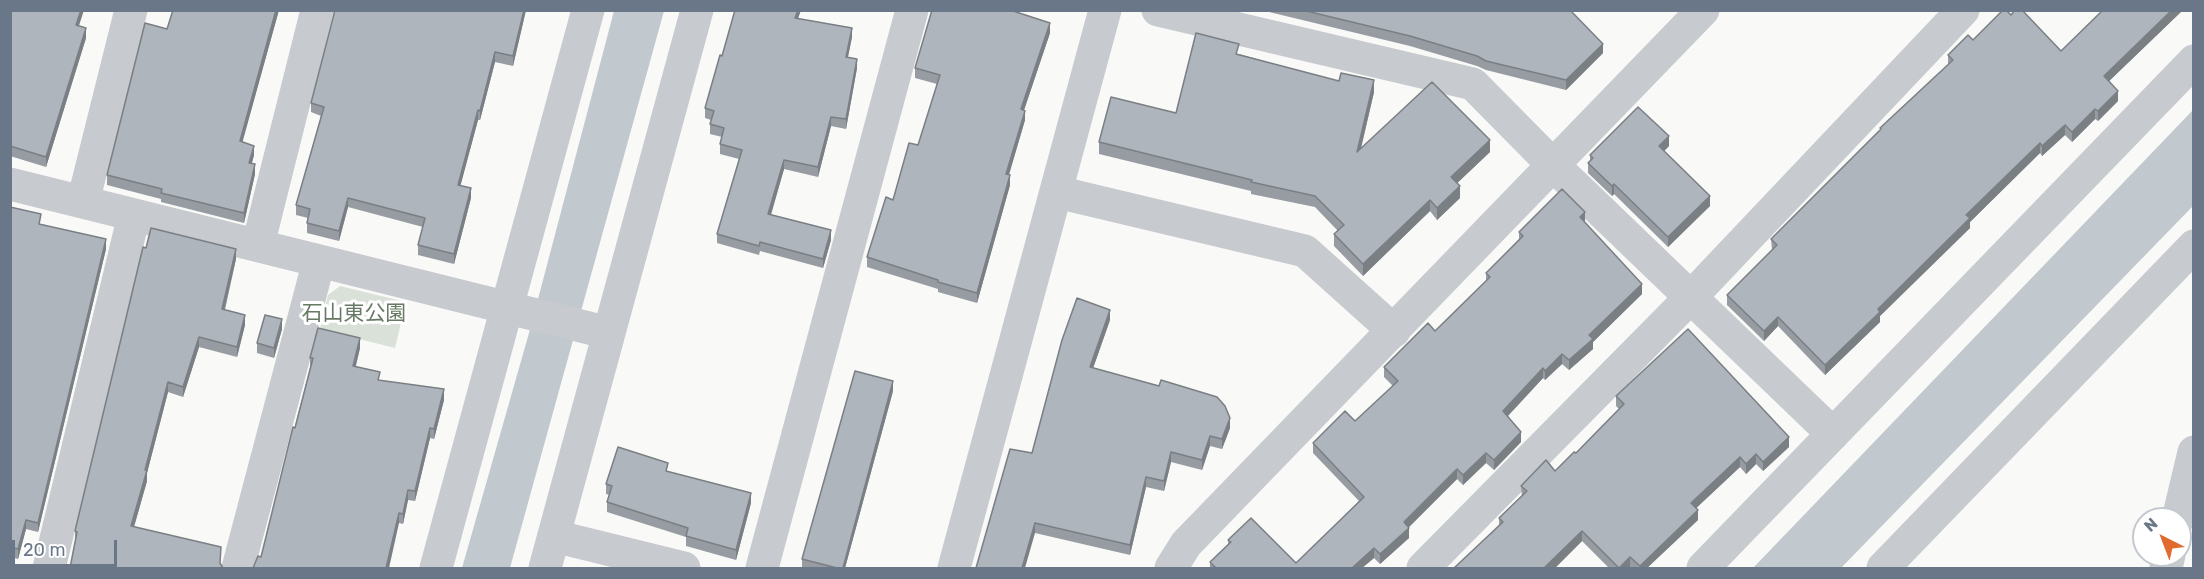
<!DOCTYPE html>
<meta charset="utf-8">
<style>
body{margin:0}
#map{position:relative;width:2204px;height:579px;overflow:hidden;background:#f9f9f7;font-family:Rubik,sans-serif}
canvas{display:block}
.frame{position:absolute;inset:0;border:12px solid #697788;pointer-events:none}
.north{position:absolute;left:2132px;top:507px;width:60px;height:60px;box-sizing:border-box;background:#fff;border:2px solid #c3c9cf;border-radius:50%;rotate:318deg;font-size:16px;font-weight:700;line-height:24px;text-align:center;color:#697788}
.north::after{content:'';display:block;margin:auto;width:21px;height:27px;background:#e16b2f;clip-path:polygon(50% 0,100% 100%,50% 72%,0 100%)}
.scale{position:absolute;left:12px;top:540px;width:105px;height:27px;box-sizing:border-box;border:3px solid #697788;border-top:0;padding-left:8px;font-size:18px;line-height:21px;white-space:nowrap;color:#697788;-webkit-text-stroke:4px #fff;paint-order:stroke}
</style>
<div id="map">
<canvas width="2204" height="579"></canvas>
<div class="frame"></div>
<div class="north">N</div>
<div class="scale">20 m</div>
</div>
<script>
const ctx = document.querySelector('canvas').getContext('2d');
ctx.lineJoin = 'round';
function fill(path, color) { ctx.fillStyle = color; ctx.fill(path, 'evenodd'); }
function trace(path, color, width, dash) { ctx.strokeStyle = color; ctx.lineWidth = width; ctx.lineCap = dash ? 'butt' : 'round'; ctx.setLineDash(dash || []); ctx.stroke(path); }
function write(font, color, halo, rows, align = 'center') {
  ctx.font = font + ' Rubik,"Noto Sans JP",sans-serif'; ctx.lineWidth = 6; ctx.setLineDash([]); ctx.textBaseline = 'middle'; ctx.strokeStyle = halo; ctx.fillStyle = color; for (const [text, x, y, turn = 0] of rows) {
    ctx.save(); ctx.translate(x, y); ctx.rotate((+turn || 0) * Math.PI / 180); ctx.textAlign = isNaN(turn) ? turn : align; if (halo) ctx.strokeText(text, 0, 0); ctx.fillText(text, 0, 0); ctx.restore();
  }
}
fill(new Path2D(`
 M340 286 406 302 395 348 320 329 328 295Z`), '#dae1d8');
fill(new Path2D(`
 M614 11H664L510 568H462L529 333Z
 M2193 110V206L1841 568H1753Z`), '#c1c9ce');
trace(new Path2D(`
 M1158 10 1473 84 1553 165 1833 434
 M10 184 609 333
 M1057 192 1305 251 1394 331
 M83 202 131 10
 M258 245 317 10
 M554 536 684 568
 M49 568 134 215
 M238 568 319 261
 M436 568 588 10
 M545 568 697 10
 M762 568 912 10
 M954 568 1105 10
 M1171 568 1186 544 1703 10
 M1423 568 1690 298 1963 10
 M1703 568 2194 61
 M1883 568 2194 246`), '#c7cace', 33);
trace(new Path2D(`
 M2178 519 2194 452
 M2166 568 2169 555`), '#c7cace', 33);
fill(new Path2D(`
 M10 10 79 26 86 38 46 167 10 156Z
 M279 10 242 142 254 155 252 163 255 174 244 223 161 202V199L107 185V175L167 29Z
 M335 10H526L513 66 495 62 480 120H478L460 186 471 198 454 264 418 255V245L423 227 348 207 339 241 307 233V223L308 218 296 215V205L321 116 311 112V103Z
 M735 10H801L798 18 852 37 848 57 857 68 846 129 831 126 818 177 784 169 771 215 831 240 823 268 760 251 759 255 717 243V234L739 159 720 154V144L722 137 710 134V124L711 120 705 118V108L722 56Z
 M1269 10H1570L1603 53 1566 90 1486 70 1477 66 1410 46 1269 12Z
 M2103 10H2183L2109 81 2118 101 2098 121 2095 119 2072 142 2065 135 2042 156 2040 153 1970 222V228L1880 316V322L1825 375 1778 326 1764 341 1727 305V295L1772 250 1771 239 1880 131V128L1948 65V55L1973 40 2011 15 2061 51Z
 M1050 33 1024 110 1025 120 1009 175 1010 185 977 303 938 292V289L867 267V257L918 145 937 84 915 78V68Z
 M1239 54 1374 92 1361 149 1490 152 1457 183 1460 198 1437 220 1430 211 1363 276 1334 246V234L1338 231 1315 207 1251 194V191L1099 154V142L1176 113Z
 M1669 146 1664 151 1710 206 1668 247 1614 194 1612 196 1588 173V163L1590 161V155Z
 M10 207 41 225 106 249 38 532 26 529 18 559 10 557Z
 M1585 222 1642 294 1593 342V349L1569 370 1562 364 1545 380 1543 378 1508 416 1521 442 1494 470 1486 463 1463 485 1457 479 1409 527V538L1380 564 1374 558 1362 568H1210V562L1228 544V540L1296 563 1359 501 1313 453V443L1355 421 1393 386 1384 377V367L1435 331 1486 281V273L1519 239V232Z
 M146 248 236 259 225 310 245 325 237 357 199 347 183 397 168 392 147 473V481L134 527 221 558 75 541V531Z
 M1110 320 1093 368 1230 428 1222 449 1210 446 1202 470 1171 462 1164 491 1146 487 1130 555 1035 533 1032 453Z
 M282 329 274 358 257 353V343Z
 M360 348 356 366 380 381 444 400 434 439 430 438 415 501 408 500 403 524 399 523 261 557 310 368V358Z
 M893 391 845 568H802V559Z
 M1616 396 1789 447 1763 471 1756 464 1746 474 1740 467 1696 508 1698 520 1647 568H1632L1630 567 1629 568H1609L1582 541 1555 568H1454L1499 525V518L1522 497 1521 486 1555 471 1576 453 1619 409 1616 406Z
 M668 472 751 503 736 560 686 546V537L607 512V502L610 495 606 494V484Z`), '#969ca2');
fill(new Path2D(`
 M81 10H84L76 35V25Z
 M276 10H279L240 151V141Z
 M524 10H526L513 66V56Z
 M798 10H801L795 27V18Z
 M2172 10H2183L2104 86V76Z
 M1050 23V33L1021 119V109Z
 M86 28V38L46 167V157Z
 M852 28V37L846 66V57Z
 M1603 44V53L1566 90V80Z
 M495 52V62L480 120V111Z
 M857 59V68L846 129V119Z
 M1374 80V92L1357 164V152Z
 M2118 91V101L2098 121V111Z
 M2095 109V119L2072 142V132Z
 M478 110V120L458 195V185Z
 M1025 111V120L1006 184V174Z
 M831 117V126L818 177V167Z
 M2065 125V135L2042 156V146Z
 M1669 136V146L1659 156V146Z
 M1490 140V152L1451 189V177Z
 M2040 143V153L1970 222V228L1880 316V322L1825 375V365L1966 215Z
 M254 146V155L249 173V163Z
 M784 160V169L768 224V214Z
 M255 164V174L244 223V213Z
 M1010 175V185L977 303V293Z
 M1614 184V194L1612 196V186Z
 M1460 186V198L1437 220V208Z
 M471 188V198L454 264V254Z
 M1710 196V206L1668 247V237Z
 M348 198V207L339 241V231Z
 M1430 200V211L1363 276V264Z
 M1585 212V222L1580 217Z
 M831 230V240L823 268V259Z
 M106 239V249L38 532V523Z
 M236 249V259L222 319V309Z
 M1642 284V294L1593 342V349L1569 370V360L1589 335Z
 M1110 310V320L1090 377V367Z
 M245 315V325L237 357V347Z
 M1778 317V326L1764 341V331Z
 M282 319V329L274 358V348Z
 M199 337V347L183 397V387Z
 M360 338V348L353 376V366Z
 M1562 354V364L1545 380V371Z
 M1543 368V378L1503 421V411Z
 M893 381V391L845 568H843Z
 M168 382V392L147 473V481L131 537V526Z
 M444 389V400L434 439V429Z
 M1230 418V428L1222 449V439Z
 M430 428V438L415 501V491Z
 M1521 432V442L1494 470V460Z
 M1210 436V446L1202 470V460Z
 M1789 437V447L1763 471V462Z
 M1171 452V462L1164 491V481Z
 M1486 453V463L1463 485V475Z
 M1756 454V464L1746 474V464Z
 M1740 457V467L1691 513V503Z
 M1457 469V479L1404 532V522Z
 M1146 477V487L1130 555V545Z
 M408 490V500L403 524V514Z
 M751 493V503L736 560V550Z
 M1698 510V520L1647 568H1640V566Z
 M399 513V523L389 568H386Z
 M26 520V529L18 559V549Z
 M1035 523V533L1025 568H1022Z
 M1409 528V538L1380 564V554Z
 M1582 531V541L1555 568H1544Z
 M1374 548V558L1362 568H1352Z
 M1630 557V567L1629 568H1619Z`), '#7a7f84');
const building = new Path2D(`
 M10 10H81L76 25 86 28 46 157 10 146Z
 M173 10H276L240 141 254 146 249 163 255 164 244 213 161 193 162 189 107 175 145 23 167 29Z
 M335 10H524L513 56 495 52 480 111 478 110 458 185 471 188 454 254 418 245 425 218 348 198 339 231 307 223 310 209 296 205 324 107 311 103Z
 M735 10H798L795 18 852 28 846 57 857 59 846 119 831 117 818 167 784 160 768 214 831 230 823 259 760 242 759 246 717 234 742 150 720 144 724 128 710 124 714 111 705 108 720 55 722 56Z
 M932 10H1010L1050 23 1021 109 1025 111 1006 174 1010 175 977 293 938 282V280L867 257 886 197 893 200 909 143 918 145 940 75 915 68Z
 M1302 10H1570L1603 44 1566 80 1486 61 1477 56 1410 36Z
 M2003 10H2006L2011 15 2015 10H2022L2061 51 2103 10H2172L2104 76 2118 91 2098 111 2095 109 2072 132 2065 125 2042 146 2040 143 1966 215 1970 218 1878 309 1880 312 1825 365 1778 317 1764 331 1727 295 1777 245 1771 239 1881 129 1880 128 1953 60 1948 55 1968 35 1973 40Z
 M1196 33 1239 44 1236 54 1339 81 1341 73 1374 80 1357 152 1432 82 1490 140 1451 177 1460 186 1437 208 1430 200 1363 264 1334 234 1344 225 1315 196 1251 182 1252 180 1099 142 1111 97 1176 113Z
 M1638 107 1669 136 1659 146 1710 196 1668 237 1614 184 1612 186 1588 163 1593 158 1590 155Z
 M1562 189 1585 212 1580 217 1642 284 1589 335 1593 339 1569 360 1562 354 1545 371 1543 368 1503 411 1521 432 1494 460 1486 453 1463 475 1457 469 1404 522 1409 528 1380 554 1374 548 1352 568H1216L1210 562 1231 542 1228 540 1251 518 1296 563 1364 497 1313 443 1345 411 1355 421 1398 381 1384 367 1428 323 1435 331 1490 277 1486 273 1523 236 1519 232Z
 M10 207 41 214 39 224 106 239 38 523 26 520 18 549 10 547Z
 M151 228 236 249 222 309 245 315 237 347 199 337 183 387 168 382 145 470H147L131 526 221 547 220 563 223 568H70L77 532 75 531 143 247 146 248Z
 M1077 298 1110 310 1090 367 1159 386 1161 380 1217 397 1225 406 1230 418 1222 439 1210 436 1202 460 1171 452 1164 481 1146 477 1130 545 1035 523 1022 568H976L1010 449 1032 453 1062 340Z
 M265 315 282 319 274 348 257 343Z
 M318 328 360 338 353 366 380 372 378 380 444 389 434 429 430 428 415 491 408 490 403 514 399 513 386 568H253L258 556 261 557 293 427 295 428 313 358H310Z
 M1688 329 1789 437 1763 462 1756 454 1746 464 1740 457 1691 503 1698 510 1640 566 1630 557 1619 568 1582 531 1544 568H1454L1503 522 1499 518 1527 491 1521 486 1546 460 1555 471 1574 452 1576 453 1624 404 1616 396Z
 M855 371 893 381 843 568H837L802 559Z
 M618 447 668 463 666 471 751 493 736 550 686 536 688 528 607 502 612 486 606 484Z`);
fill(building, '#aeb5bc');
trace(building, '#7a7f84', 1.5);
write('21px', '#667a64', '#fff', [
 ["石山東公園",354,314]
]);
</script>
